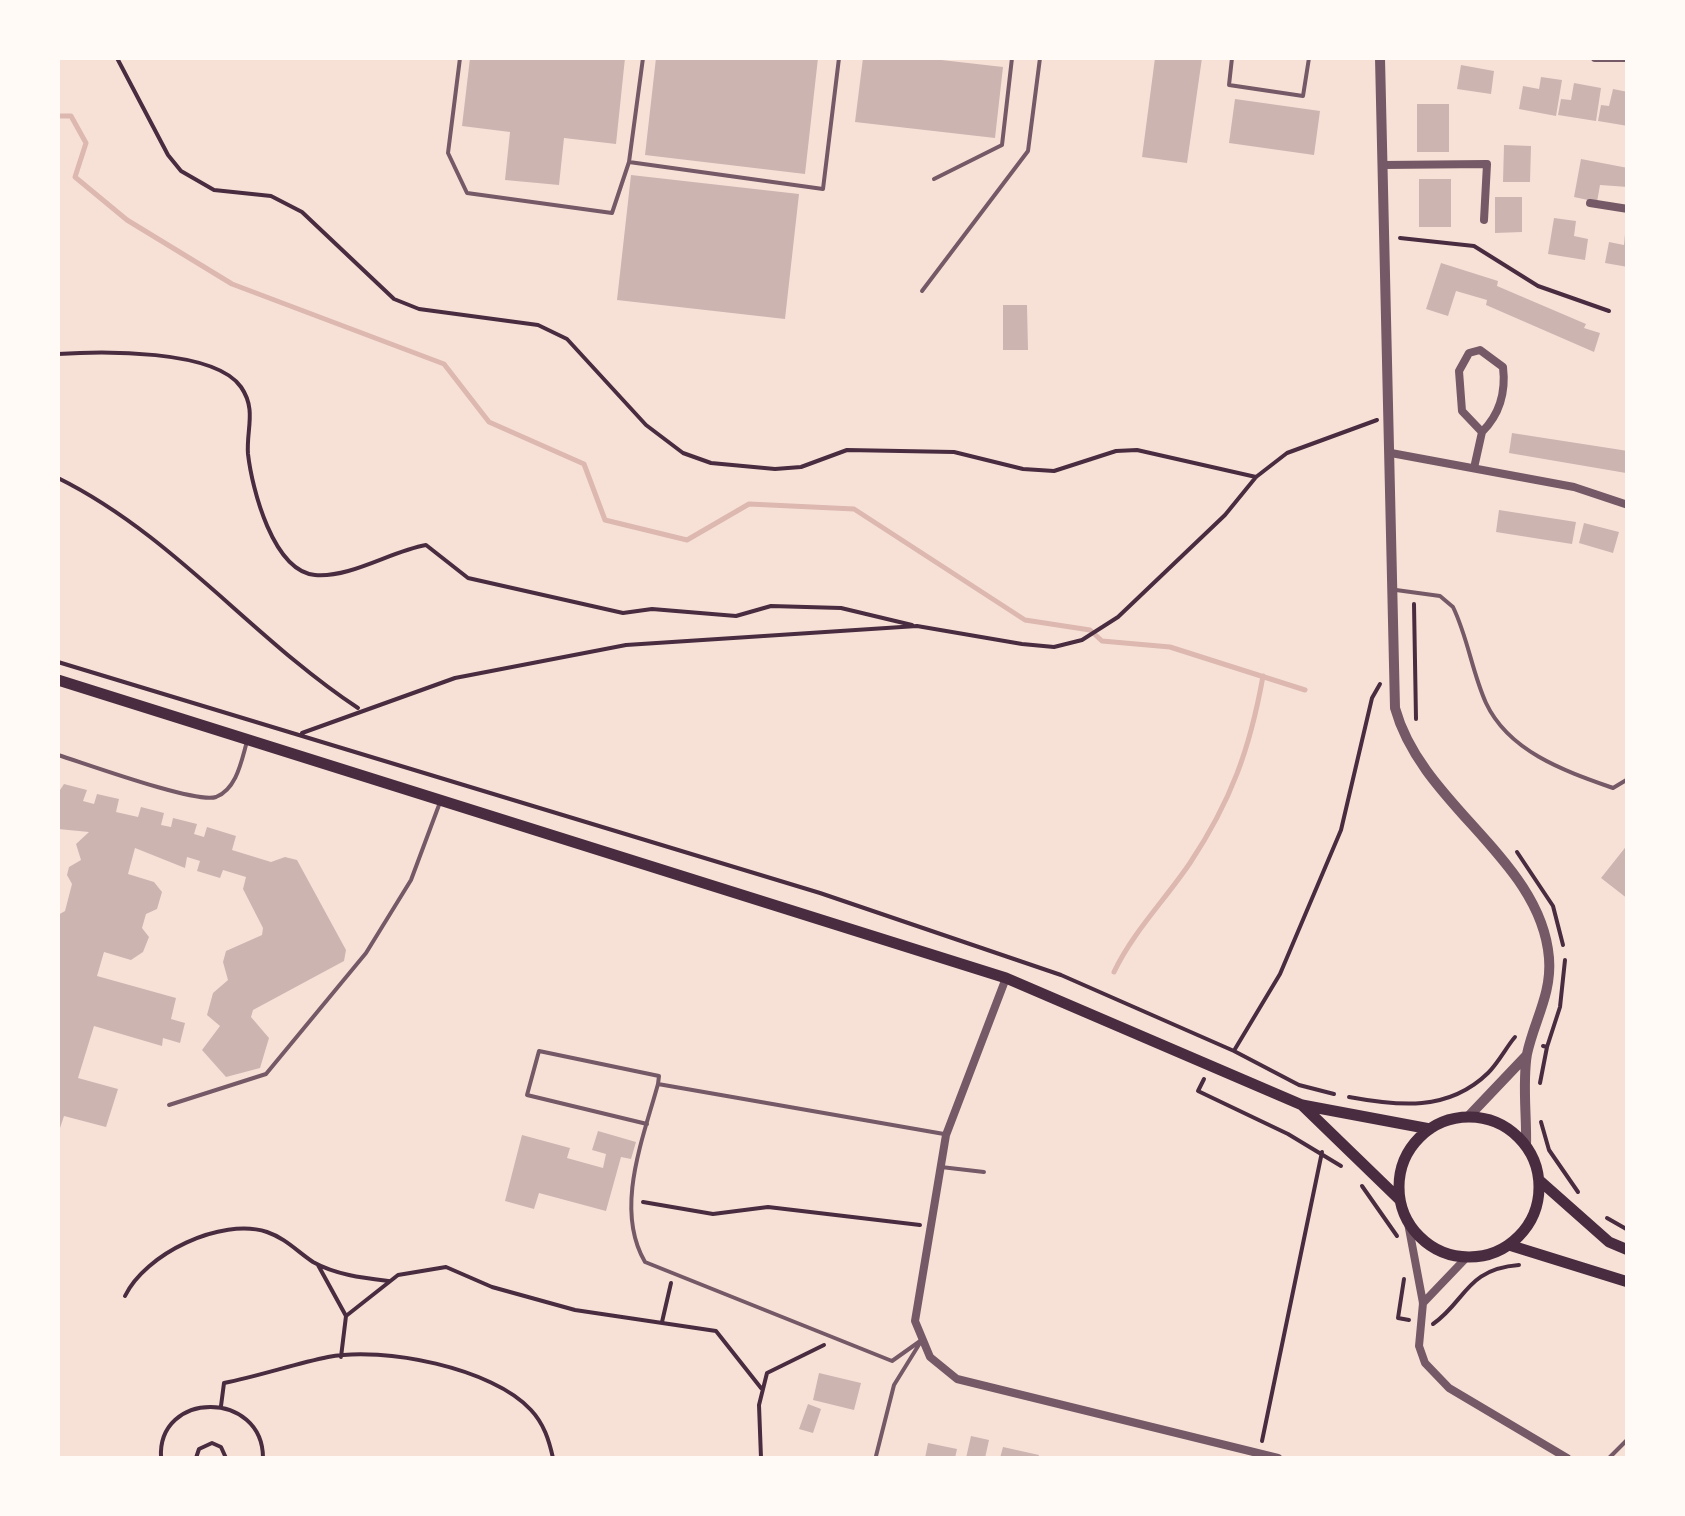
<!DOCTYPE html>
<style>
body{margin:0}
#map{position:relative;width:1685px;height:1516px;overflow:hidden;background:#f7e1d7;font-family:Lato,sans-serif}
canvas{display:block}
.frame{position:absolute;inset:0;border:60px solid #fffaf5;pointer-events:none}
</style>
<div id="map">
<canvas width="1685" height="1516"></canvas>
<div class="frame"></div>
</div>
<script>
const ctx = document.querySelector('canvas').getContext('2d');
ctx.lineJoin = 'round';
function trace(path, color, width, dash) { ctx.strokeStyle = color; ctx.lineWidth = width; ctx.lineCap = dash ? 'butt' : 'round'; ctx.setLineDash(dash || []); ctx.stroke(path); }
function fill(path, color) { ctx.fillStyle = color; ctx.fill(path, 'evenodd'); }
trace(new Path2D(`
 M58 116H71L86 143 75 177 127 220 232 284 444 364 489 422 584 464 605 520 687 540 749 504 854 509 1025 620 1090 630 1102 641 1170 647 1305 690
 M1114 972C1133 932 1165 900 1190 863 1231 801 1250 749 1263 676`), '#dcb8b0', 5);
fill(new Path2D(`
 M470 58H625L616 144 564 138 559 185 505 180 510 132 462 126Z
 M656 58H818L805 174 645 155Z
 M863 58H924L1003 67 995 138 855 122Z
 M1155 58H1202L1187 163 1142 157Z
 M1461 65 1494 71 1491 94 1457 89Z
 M1541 77 1562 80 1556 116 1519 109 1523 86 1539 89Z
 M1574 83 1601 88 1596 121 1558 115 1561 99 1571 100Z
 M1613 89 1628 92V126L1598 121 1601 105 1609 106Z
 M1235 99 1320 111 1314 155 1229 143Z
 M1417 104H1449V152H1417Z
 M1504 145 1531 146 1530 182H1503Z
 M1581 159 1628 168V187L1600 185 1597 202 1574 197Z
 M631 175 799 194 785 319 617 300Z
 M1419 179H1451V227H1419Z
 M1495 197H1522V232L1495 233Z
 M1554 218 1576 221 1574 236 1588 239 1585 260 1548 254Z
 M1625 234 1628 267 1605 263 1609 242 1624 245Z
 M1441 263 1498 281 1497 286 1586 324 1584 328 1600 333 1594 352 1486 305 1487 300 1456 291 1448 316 1426 309Z
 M1003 305H1027L1028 350H1003Z
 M1512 433 1628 451 1626 473 1509 453Z
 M1499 510 1576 522 1572 544 1496 532Z
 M1584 523 1619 532 1613 553 1579 543Z
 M64 784 87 790 83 801 94 804 97 794 119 799 116 812 138 817 141 807 164 813 161 825 171 827 173 818 197 824 194 834 204 837 207 827 236 836 232 850 271 862 285 857 297 860 346 950 344 961 253 1010 251 1017 269 1038 260 1068 226 1077 202 1050 220 1026 207 1015 213 993 228 980 223 962 226 951 262 935 263 928 243 889 246 877 223 870 220 878 197 871 200 861 187 857 185 868 135 848 128 874 154 882 162 892 157 909 146 914 142 928 149 937 143 952 131 960 104 952 97 976 176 998 171 1019 185 1023 180 1043 163 1038 162 1046 94 1026 78 1078 118 1089 106 1127 64 1116 58 1134V915L65 911 72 884 67 875 69 867 81 860 76 844 89 832 58 829V793Z
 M1628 844V899L1601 878Z
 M598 1131 636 1142 631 1159 621 1157 606 1211 539 1193 534 1209 505 1201 522 1135 570 1148 567 1158 603 1168 606 1154 592 1150Z
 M819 1373 861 1383 854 1410 813 1400Z
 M808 1404 821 1409 813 1433 799 1429Z
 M971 1436 989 1440 985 1458H966Z
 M928 1443 957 1449 955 1458H925Z
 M1003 1447 1039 1455 1038 1458H1000Z`), '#ccb4b1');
trace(new Path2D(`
 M117 58 168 155 181 171 214 190 271 196 302 212 394 299 419 309 538 325 567 339 646 425 683 453 711 463 775 469 801 467 847 450 954 452 1023 469 1054 471 1116 451 1137 450 1256 477
 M1400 238 1474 246 1538 286 1609 311
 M58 354C100 351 215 349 241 387 257 410 246 430 248 454 252 489 273 571 315 575 351 578 391 551 426 545L468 578 623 613 652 609 736 616 771 606 841 608 912 625
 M58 478C173 535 252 638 358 708
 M1414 604 1416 719
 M58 662 820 893 1061 975 1234 1051 1299 1085 1334 1094
 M302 733 455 678 626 645 917 626 1022 644 1054 647 1082 640 1118 617 1225 515 1256 477 1287 453 1377 420
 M1517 852 1553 906 1563 945
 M1547 1047 1560 1007 1565 960
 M1235 1049 1280 974 1341 830 1372 698 1380 684
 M1204 1079 1198 1091 1288 1134 1341 1166
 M1540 1083 1547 1047 1543 1046
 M1349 1097C1398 1106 1448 1112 1488 1073 1499 1062 1507 1046 1515 1037
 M1541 1122 1549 1150 1578 1192
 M1362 1186 1397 1236
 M643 1202 713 1214 768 1207 920 1225
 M1607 1218 1628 1230
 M318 1265 346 1316
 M1404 1279 1398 1318 1409 1320
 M125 1296C145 1254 221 1217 267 1232 285 1238 298 1252 313 1262 336 1275 364 1278 389 1281
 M662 1322 671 1283
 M1433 1324C1466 1301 1466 1269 1519 1265
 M341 1357 346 1316 398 1275 446 1267 492 1287 575 1310 716 1331 761 1388
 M221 1406 224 1383C259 1376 294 1364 328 1357 383 1346 493 1368 531 1410 544 1424 549 1440 553 1458
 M1262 1441 1322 1152
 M161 1458C157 1390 263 1390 263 1458
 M196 1458 199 1449 212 1443 221 1447 226 1458
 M761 1458 759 1405 767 1373 824 1345`), '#4a2c40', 4);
trace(new Path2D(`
 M460 58 448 153 467 193 612 213 629 162 643 58
 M1232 58 1229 85 1303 96 1309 58
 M629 162 823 189 839 58
 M934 179 1002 145 1012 58
 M922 291 1028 151 1040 58
 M1396 590 1440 596 1453 607C1468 638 1472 672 1486 703 1509 752 1565 771 1613 788L1628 779
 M58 755C84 763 196 804 216 797 236 789 241 763 246 745
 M658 1084 944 1134
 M169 1105 266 1074 366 953 411 880 439 805
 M647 1124 527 1095 539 1051 659 1076 658 1084C643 1139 614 1209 645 1262L892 1361 923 1339
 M941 1167 984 1172
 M876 1456 894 1385 920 1343
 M1609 1458 1628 1439`), '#755966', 4);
trace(new Path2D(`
 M1595 58H1628
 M1383 165 1487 164 1484 220
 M1590 203 1628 209
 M1391 453 1574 487 1628 505
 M1474 468 1482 432 1462 411 1459 371 1469 353 1480 350 1503 367C1506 392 1500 414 1482 432
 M1006 978 946 1135 915 1321 930 1357 957 1379 1278 1458
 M1408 1223 1423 1303 1419 1346 1425 1363 1449 1388 1567 1458
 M1423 1303 1467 1257`), '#755966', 8);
trace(new Path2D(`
 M1380 58 1395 708C1422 806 1541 859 1549 958 1552 994 1534 1021 1527 1054 1522 1083 1527 1117 1526 1146
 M1468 1117 1526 1056`), '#755966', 10);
trace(new Path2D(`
 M58 680 1006 978 1302 1105 1430 1129
 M1302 1105 1400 1200
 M1399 1187a70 70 0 1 1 140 0a70 70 0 1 1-140 0Z
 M1539 1180 1609 1242 1628 1250
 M1509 1245 1628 1282`), '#4a2c40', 11);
</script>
